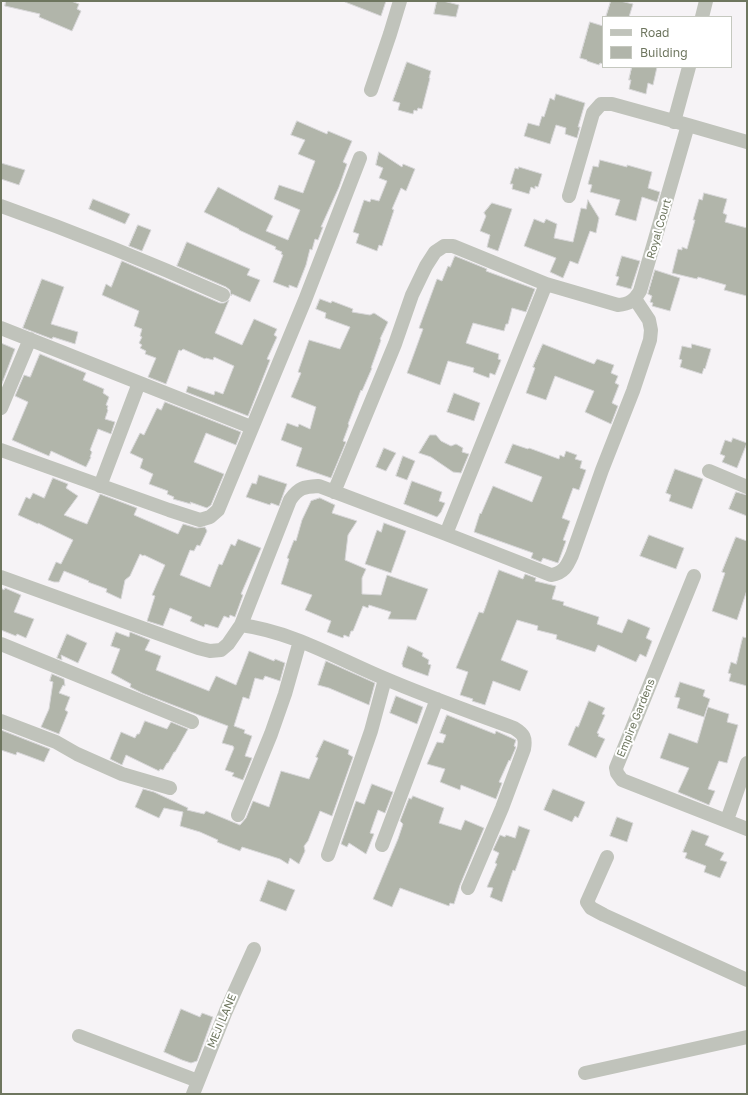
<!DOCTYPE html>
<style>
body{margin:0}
#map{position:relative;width:748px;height:1095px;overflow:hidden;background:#f6f3f6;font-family:"Golos Text",sans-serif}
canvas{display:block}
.frame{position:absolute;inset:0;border:2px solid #6e765f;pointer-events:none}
.legend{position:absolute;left:602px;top:16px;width:130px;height:52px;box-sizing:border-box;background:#fff;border:1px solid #c5c8bf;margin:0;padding:5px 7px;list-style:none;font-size:12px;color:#6e765f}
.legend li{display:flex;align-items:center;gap:8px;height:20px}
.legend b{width:20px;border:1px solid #c5c8bf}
</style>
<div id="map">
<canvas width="748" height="1095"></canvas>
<div class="frame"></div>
<ul class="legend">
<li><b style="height:5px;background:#c0c3bb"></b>Road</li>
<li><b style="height:11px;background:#b1b5aa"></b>Building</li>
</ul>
</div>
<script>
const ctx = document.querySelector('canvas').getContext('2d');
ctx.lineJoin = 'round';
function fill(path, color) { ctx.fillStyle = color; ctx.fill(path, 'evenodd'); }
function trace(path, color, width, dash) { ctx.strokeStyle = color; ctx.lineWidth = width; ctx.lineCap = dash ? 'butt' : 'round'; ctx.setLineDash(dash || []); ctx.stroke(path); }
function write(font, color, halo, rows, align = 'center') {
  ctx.font = font + ' "Golos Text",sans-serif'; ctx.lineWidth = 4; ctx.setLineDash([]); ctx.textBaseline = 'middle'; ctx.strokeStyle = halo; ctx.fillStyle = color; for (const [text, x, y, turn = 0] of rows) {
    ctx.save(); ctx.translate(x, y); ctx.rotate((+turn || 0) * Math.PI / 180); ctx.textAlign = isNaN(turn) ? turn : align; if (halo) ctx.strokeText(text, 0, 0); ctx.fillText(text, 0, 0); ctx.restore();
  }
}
const building = new Path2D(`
 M6 1H71L79 4 77 9 81 11 72 31 39 17 40 14 5 6Z
 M345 1H386L381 16 345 2Z
 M437 1H443L459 5 456 17 434 14Z
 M611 1H620L633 4 629 17H606Z
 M590 22 603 26V64L600 63 599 65 587 61V60L580 58Z
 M407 62 431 71 429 78H430L422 109 418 108 417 111 414 110 413 114 398 110 400 103 393 101Z
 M632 67H657L653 85 648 83 646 94 629 89 631 80H629Z
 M556 94 585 103 578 127H580L577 138 565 134 566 128 556 125 550 144 524 136 528 123 539 126 542 116 544 117 550 98 554 100Z
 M297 121 327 134 328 131 352 141 343 162 347 164 339 187 321 227H323L318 240 315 239 312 250 310 249 306 265 297 288 289 285V288L273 282 283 255 281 254 282 252 275 249 276 247 239 230V229L204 212 218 187 273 216 266 231 288 240 300 210 274 199 279 185 303 193 315 161 298 154 305 140 291 135Z
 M379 152 402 167 403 164 415 169 406 191 401 188 392 209 394 210 382 246 379 245 377 251 356 243 359 234 353 232 364 200 370 202 371 199 379 201 387 181 379 178 383 168 376 165Z
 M600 160 627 167V165L652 172 648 188 660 192 657 202 642 197 636 221 615 215 620 200 590 192 592 185 588 184 593 166 598 167Z
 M1 163 25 170 19 185 1 179Z
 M519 167 542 174 538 187 535 186V189L531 187 529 194 512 189 513 184H510L515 168 518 169Z
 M704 193 727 199 723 213 727 215 725 222 747 228V296L724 290 726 285 698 277 697 279 672 273 678 249 682 250V247L687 249 695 220H693L699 199 702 200Z
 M93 199 130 214 125 224 89 209Z
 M588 200 599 218 596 233 590 231 578 264 570 261 563 278 550 272 556 258 524 246 534 219 544 223 546 219 557 224 554 238 573 242 581 208 586 209Z
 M492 203 512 209 498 251 487 247 490 235 480 231 486 216 484 213Z
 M138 225 151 230 142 251 129 246Z
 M187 242 250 269 247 275 260 280 250 302 232 294 231 296 230 290 226 287 177 266Z
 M455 256 487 269 486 271 535 289 526 312 512 308 508 324H506L504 331 473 323 466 343 499 354 498 359 501 360 495 375 490 373 489 378 473 372 474 368 448 361 440 385 407 373 423 329 419 328 437 279 442 281 448 266 450 267Z
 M622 256 640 261 631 289 616 285 619 277 616 276Z
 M122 261 220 303H224L229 300 215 333 242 345 254 319 277 329 274 335 277 337 267 359 270 360 248 416 186 392 188 386 214 395 215 391 223 394 234 366 214 357 213 360 206 358 205 359 183 349 181 351 179 350 166 384 148 377 156 358 145 354 146 351 140 348 142 345 139 343 142 337 140 336 142 329 134 326 139 311 102 295 106 284 111 287Z
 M655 270 680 278 670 311 652 306 653 303 650 302 652 296 648 294Z
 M42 279 64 287 51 324 78 332 75 344 53 337 52 339 23 328Z
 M320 299 331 303 332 301 353 309 352 312 370 315 374 313 388 322 380 339 381 340 371 368H372L362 391 361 390 348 424 349 425 343 441 346 442 331 478 296 466 302 448 281 440 287 423 298 427 299 424 310 429 316 407 291 397 301 373 298 372 309 340 340 349 350 327 325 318 326 313 316 309Z
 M1 343 15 349 1 386Z
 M543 344 594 364 597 359 614 365 611 373 618 376 615 383 619 385 612 403 618 406 611 424 585 412 594 391 555 376 546 400 526 393 535 368 533 367Z
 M692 344 711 349 705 369 704 368 702 374 680 367 682 360 679 359 682 346 691 348Z
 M40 354 86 373 83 380 104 389 103 393 109 397 106 405 108 406 107 409 108 410 105 419 115 422 111 434 98 429 90 450 92 452 90 457H91L86 467 51 451 49 456 12 440 28 402 15 396 24 375 30 377Z
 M454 393 480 403 474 421 447 412Z
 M165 402 241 432 236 445 206 433 194 462 224 474 211 505 207 508 190 502 191 504 173 499 174 497 167 494 168 491 149 484 153 474 140 468 143 459 130 453 140 433 144 435 157 408 161 410Z
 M430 435H436L441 441 451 446 456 444 463 448 462 452 469 454 461 473 453 472 431 457 419 453Z
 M733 438 747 443 737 468 722 462 725 456 720 454 725 440 731 442Z
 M513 444 528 449 529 448 559 459 560 455 564 457 566 451 577 455 575 459 582 461 580 468 586 470 579 490 573 488 562 518 570 521 563 540 566 541 558 563 543 558 541 562 531 558 533 553 474 532 480 513 481 514 493 486 532 502 542 477 505 463Z
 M384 448 396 453 386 471 376 467Z
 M403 456 415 461 407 480 396 476Z
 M675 469 703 479 692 509 669 501 671 495 666 493Z
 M259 475 287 484 279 506 271 503 270 505 246 497 252 483 256 484Z
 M53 478 68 484 66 488 78 496 64 515 87 524 100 494 137 508 134 515 178 534 183 524 197 528 205 527 207 531 200 546 197 545 194 551 190 550 180 575 210 587 219 564 222 565 231 544 235 546 238 539 261 548 241 594 243 595 235 617 230 615 229 618 224 616 218 628 205 624 204 627 190 621 192 617 170 608 163 626 147 621 155 596 152 595 165 565 144 555 143 556 140 554 130 576 125 580 121 599 106 592 107 589 88 582 89 581 64 571 59 582H54L48 580 56 562 61 564 73 540 38 523V524L18 515 26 497 30 499 33 493 44 498Z
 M412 481 442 492 439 501 445 503 441 512 437 517 404 504Z
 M736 492 747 495V516L729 509Z
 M320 498 335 505 332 513 357 521 348 535 345 560 366 569 362 578V594L381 595 387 575 428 589 416 620 388 619 391 612 369 605 368 608 363 606 353 631H351L349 637 344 635 343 638 327 632 331 621 305 610 312 595 281 584 289 559 287 558 294 540 296 541 302 520 311 501Z
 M384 523 406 531 391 573 365 564 377 530 381 532Z
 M649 535 684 548 676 569 640 556Z
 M736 537 747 541V590L737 620 712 611 725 573 722 572Z
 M499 570 523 579 525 574 536 578 535 581 556 586 552 599 564 602 563 605 599 617 597 624 622 633 628 619 650 628 646 638 652 641 646 657 640 654 636 662 598 645 595 652 556 639 557 635 537 630 538 626 517 620 501 660 528 671 520 691 493 681 485 705 472 701 473 699 460 695 468 672 456 668 479 612 483 613Z
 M1 588 4 590 5 588 21 595 14 612 34 619 26 638 17 634 16 636 1 630Z
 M116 632 129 637 130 632 150 640 145 650 161 656 156 670 209 691 216 676 236 685 249 651 274 661 275 659 285 663 280 681 265 676 263 680 255 678 249 699 243 697 234 726 245 730 244 733 252 736 245 756 252 758 243 780 232 776 234 773 225 770 234 748 233 746 222 743 228 726 196 714 142 693 130 687 131 684 111 673 120 649 111 646Z
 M67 634 87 643 78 663 61 655 62 660 57 658Z
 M743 637 747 638V686L729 681 731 674 728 673 731 662 736 664Z
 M408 646 423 653 422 656 429 660 428 664 431 665 428 676 403 667 402 664Z
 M326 661 375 683 369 705 329 688 318 685Z
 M52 674 64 679 65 686 63 685 59 693 70 697 65 710 68 712 59 734 41 727 49 709 53 682 50 681Z
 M680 682 705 690 703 696 710 699 704 717 677 708 680 698 675 697Z
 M396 696 423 707 417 724 390 713Z
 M589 701 605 708 602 714 605 715 597 733 599 734 598 736 605 739 596 758 568 745 576 726 578 727Z
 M708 707 729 714 727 722 738 725 727 763 719 761 708 789 715 791 709 805 678 792 689 768 660 758 669 733 697 743Z
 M447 715 495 734 496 731 516 740 514 746 516 747 510 761 509 760 499 782 502 783 496 799 461 785 460 790 440 782 445 769 427 764 437 742 443 743 446 735 440 733Z
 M145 721 167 729 171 722 188 729 175 752H174L168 763H167L163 770 160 769 159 771 126 755 122 765 110 759 121 732 135 738 137 734H139Z
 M1 730 50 749 44 762 17 752 16 755 1 750Z
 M324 740 349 750 348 754 353 757 332 816 320 811 308 841 304 846 305 851 299 864 290 858 288 864 280 859 242 847 240 851 217 842 218 840 200 832 180 826 183 812 164 808 159 818 135 807 143 789 154 792 188 808 187 810 204 814 206 811 240 825 246 818 253 801 269 807 281 771 309 779 318 758 316 757Z
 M372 784 393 792 385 813 378 810 370 833 374 834 366 854 349 843 347 847 341 844 356 801 364 804Z
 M553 789 585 802 578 818 575 816 572 822 544 810Z
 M413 796 444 808 439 823 461 830 465 820 484 828 460 885 454 904 450 903 449 906 400 888 392 907 373 899 398 839 403 824 400 821 409 798 411 799Z
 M617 817 633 823 627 842 610 836Z
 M519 826 530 830 515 871 513 870 502 902 490 897 493 888 487 887 497 864 495 863 499 853 493 850 500 835 505 837 506 835 515 838Z
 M692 830 709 836 705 845 724 853 720 860 727 862 720 878 704 872 706 866 685 858 687 853 683 852Z
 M268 880 295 890 286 911 260 901Z
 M181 1009 200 1017 202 1013 213 1017 197 1061 191 1063 182 1060 164 1052Z`);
fill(building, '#b1b5aa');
trace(building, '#d7d6d8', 1);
trace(new Path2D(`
 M702 17 706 1
 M371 90 390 34 400 1
 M674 122 689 67
 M569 196 593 113 601 104H612L688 125
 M1 206C77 233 149 262 223 295
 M1 328 251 427
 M1 408 30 339
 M1 450 169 510 200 520 210 517 218 510 305 300 360 158
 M709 471 747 487
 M100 486 139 383
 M334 492 395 344 412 295 426 266 435 252 444 246H453L546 284 618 305C629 304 634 301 640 291L688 125 747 142
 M446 534 551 575C564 573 567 566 572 555L602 470 633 391 650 340 651 330 649 320 635 299
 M694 576 616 768 617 773 622 780 747 829
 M1 577 198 648 210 651 221 650 228 644 241 625 290 500C299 487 304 487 319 486L446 534 546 284
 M241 625C293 632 338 659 386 679 428 697 471 712 514 728 524 734 526 738 524 749L502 808 468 888
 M1 644 192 722
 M1 721 56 742 77 754 122 774 170 788
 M238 815 271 734 285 694 300 641
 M727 820 747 763
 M382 845 437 699
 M328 855 371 731 385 679
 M607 857 587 902 591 908 604 915 747 980
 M79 1036 198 1081
 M585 1073 747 1037
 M193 1094 226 1011 254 949`), '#c0c3bb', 14);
write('11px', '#6e765f', '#fff', [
 ["Royal Court",659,229,-74],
 ["Empire Gardens",636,718,-68],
 ["MEJI LANE",222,1021,-67]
]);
</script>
